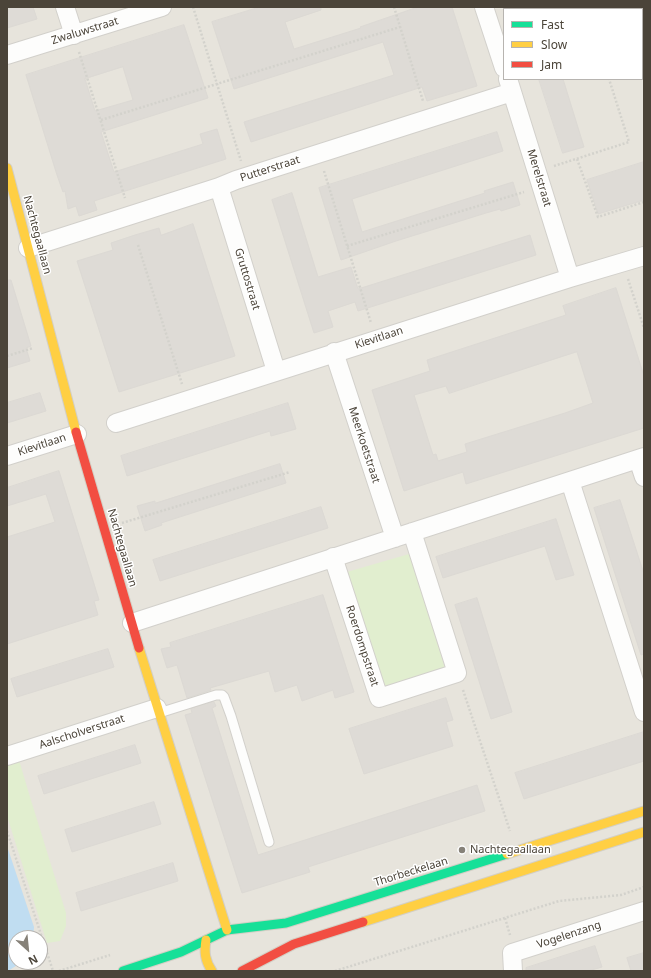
<!DOCTYPE html>
<style>
body{margin:0}
#map{position:relative;width:651px;height:978px;overflow:hidden;background:#f4f2ee;font-family:"Noto Sans",sans-serif}
canvas{display:block}
.frame{position:absolute;inset:0;border:8px solid #4b4439;pointer-events:none}
.legend{position:absolute;left:503px;top:8px;width:140px;height:72px;box-sizing:border-box;background:#fff;border:1px solid #b7b4b0;margin:0;padding:5px 7px;list-style:none;font-size:12px;color:#4b4439}
.legend li{display:flex;align-items:center;gap:8px;height:20px}
.legend b{width:20px;border:1px solid #b7b4b0}
.north{position:absolute;left:8px;top:930px;width:40px;height:40px;box-sizing:border-box;background:#fff;border:1px solid #b7b4b0;border-radius:50%;rotate:153deg;font-size:11px;font-weight:700;line-height:16px;text-align:center;color:#4b4439}
.north::after{content:'';display:block;margin:auto;width:14px;height:18px;background:#868178;clip-path:polygon(50% 0,100% 100%,50% 72%,0 100%)}
</style>
<div id="map">
<canvas width="651" height="978"></canvas>
<div class="frame"></div>
<ul class="legend">
<li><b style="height:5px;background:#16e098"></b>Fast</li>
<li><b style="height:5px;background:#ffcf43"></b>Slow</li>
<li><b style="height:5px;background:#f24e42"></b>Jam</li>
</ul>
<div class="north">N</div>
</div>
<script>
const ctx = document.querySelector('canvas').getContext('2d');
ctx.lineJoin = 'round';
function fill(path, color) { ctx.fillStyle = color; ctx.fill(path, 'evenodd'); }
function trace(path, color, width, dash) { ctx.strokeStyle = color; ctx.lineWidth = width; ctx.lineCap = dash ? 'butt' : 'round'; ctx.setLineDash(dash || []); ctx.stroke(path); }
function write(font, color, halo, rows, align = 'center') {
  ctx.font = font + ' "Noto Sans",sans-serif'; ctx.lineWidth = 3; ctx.setLineDash([]); ctx.textBaseline = 'middle'; ctx.strokeStyle = halo; ctx.fillStyle = color; for (const [text, x, y, turn = 0] of rows) {
    ctx.save(); ctx.translate(x, y); ctx.rotate((+turn || 0) * Math.PI / 180); ctx.textAlign = isNaN(turn) ? turn : align; if (halo) ctx.strokeText(text, 0, 0); ctx.fillText(text, 0, 0); ctx.restore();
  }
}
fill(new Path2D(`
 M7 7H644V971H7ZM504 9H642V79H504ZM16 938H40V962H16Z`), '#e7e4dc');
fill(new Path2D(`
 M409 554 417 574 445 668 384 690 347 572Z
 M19 760 30 797 66 913V926L60 941 47 943 7 816V764Z`), '#e1eecf');
fill(new Path2D(`
 M7 846 34 927 33 938H16V962H22L8 971Z`), '#c0ddf1');
const building = new Path2D(`
 M7 7H33L37 19 7 28Z
 M260 7H321V10L285 22 294 49 361 28 360 27 418 7H452L477 86 427 101 422 87 251 142 244 122 394 75 383 42 234 89 212 22Z
 M184 25 208 98 101 132 114 172 203 144 200 134 217 129 226 159 94 201 97 210 79 216 76 206 68 209 65 191 63 192 57 175 26 75ZM123 67 133 100 95 111 85 79Z
 M539 79H563L584 147 563 153Z
 M497 132 503 151 352 199 362 232 485 193 484 191 513 182 520 205 501 211 500 209 486 213 396 241 341 260 319 188Z
 M644 162V200L598 214 587 180Z
 M292 193 318 277 351 267 358 289 530 235 536 255 358 311 355 302 328 311 333 327 314 333 272 200Z
 M193 224 235 356 119 392 77 261 113 250 111 243 135 235 159 228 161 235Z
 M7 280H11L31 346 26 348 30 361 7 368Z
 M616 288 644 376V428L466 484 463 472 404 491 372 390 430 371 427 360 566 315 563 306ZM577 352 593 403 565 413 465 444 467 452 438 461 436 454 433 455 414 395 446 386 449 393Z
 M40 393 46 411 7 423V403Z
 M288 403 296 429 271 436 270 431 127 476 121 456Z
 M280 464 286 483 161 523 162 525 145 531 137 506 155 501V503Z
 M59 471 99 600 94 601 98 615 7 644V537L55 522 46 494 7 506V488Z
 M620 500 644 574V654L641 655 594 508Z
 M321 507 328 528 160 581 153 560Z
 M556 519 574 575 556 580 545 546 443 578 436 557Z
 M323 595 354 692 335 698 333 690 302 701 297 685 275 692 269 671 210 688 211 690 187 698 177 665 167 668 161 649 171 647 170 643Z
 M477 598 512 712 491 719 455 605Z
 M108 649 114 667 17 697 11 679Z
 M446 698 453 720 446 722 453 746 364 774 349 729Z
 M214 702 216 706 212 708 258 855 477 785 485 811 308 867 310 872 242 893 185 715 192 713 191 709Z
 M644 732V761L524 799 515 773Z
 M135 745 141 763 44 794 38 776Z
 M154 802 161 824 72 852 65 830Z
 M173 863 178 881 81 911 76 893Z
 M595 946 602 967 588 971H526V968Z
 M644 953V971H631L627 958Z`);
fill(building, '#dedbd6');
trace(building, '#dcd9d4', 1);
const lane = new Path2D(`
 M159 713 216 695H222L224 697 231 716 269 842`);
const street = new Path2D(`
 M65 7 74 35
 M484 7 504 68
 M7 55 162 7
 M508 79 570 278
 M219 187 276 371
 M28 248 219 187 236 180 512 92
 M334 352 395 538
 M116 423 570 278 644 256
 M7 456 77 434
 M638 459 644 477
 M570 481 644 712
 M333 557 379 698 457 673 412 532
 M132 623 644 457
 M7 756 157 708
 M513 971 512 953 644 911`);
const fast = new Path2D(`
 M123 971 181 952 227 930 286 923 507 854`);
const slow = new Path2D(`
 M7 168 76 432
 M139 648 227 930
 M507 854 644 811
 M363 922 644 832
 M206 940C204 952 205 961 212 971`);
const jam = new Path2D(`
 M76 432 139 648
 M242 971 294 944 363 922`);
trace(lane, '#d2d0cb', 11);
trace(street, '#d2d0cb', 20);
trace(fast, '#d3cfc5', 11);
trace(slow, '#d3cfc5', 11);
trace(jam, '#d3cfc5', 11);
trace(new Path2D(`
 M193 7 241 161
 M394 7 423 101
 M587 7V9
 M79 52 125 198
 M101 120 400 27
 M577 159 598 217 644 202
 M554 166 629 142 609 79
 M324 171 371 323
 M138 245 182 384
 M347 246 524 192
 M628 279 644 328
 M7 356 33 348
 M122 523 290 472
 M463 690 510 831
 M7 831 53 971
 M505 918 510 935
 M59 971 110 955
 M335 971 559 901 621 895 644 887`), '#d3d2cc', 2.5, [2, 2]);
trace(lane, '#fdfdfc', 9);
trace(street, '#fdfdfc', 18);
trace(fast, '#16e098', 9);
trace(slow, '#ffcf43', 9);
trace(jam, '#f24e42', 9);
for (const [x, y, r, color] of [
 [462,850,4,"#868178"]
]) { const dot = new Path2D(); dot.arc(x, y, r, 0, 2 * Math.PI); ctx.fillStyle = color; ctx.fill(dot); trace(dot, '#fff', 1.5); }
write('11px', '#4b4439', '#fff', [
 ["Zwaluwstraat",85,31,-17],
 ["Putterstraat",270,169,-18],
 ["Merelstraat",539,178,73],
 ["Nachtegaallaan",37,235,75],
 ["Gruttostraat",247,279,73],
 ["Kievitlaan",379,338,-18],
 ["Kievitlaan",42,445,-18],
 ["Meerkoetstraat",364,445,72],
 ["Nachtegaallaan",122,548,74],
 ["Roerdompstraat",362,646,72],
 ["Aalscholverstraat",82,732,-18],
 ["Thorbeckelaan",411,872,-17],
 ["Vogelenzang",569,935,-18]
]);
write('11px', '#4b4439', '#fff', [
 ["Nachtegaallaan",470,850]
], 'left');
</script>
